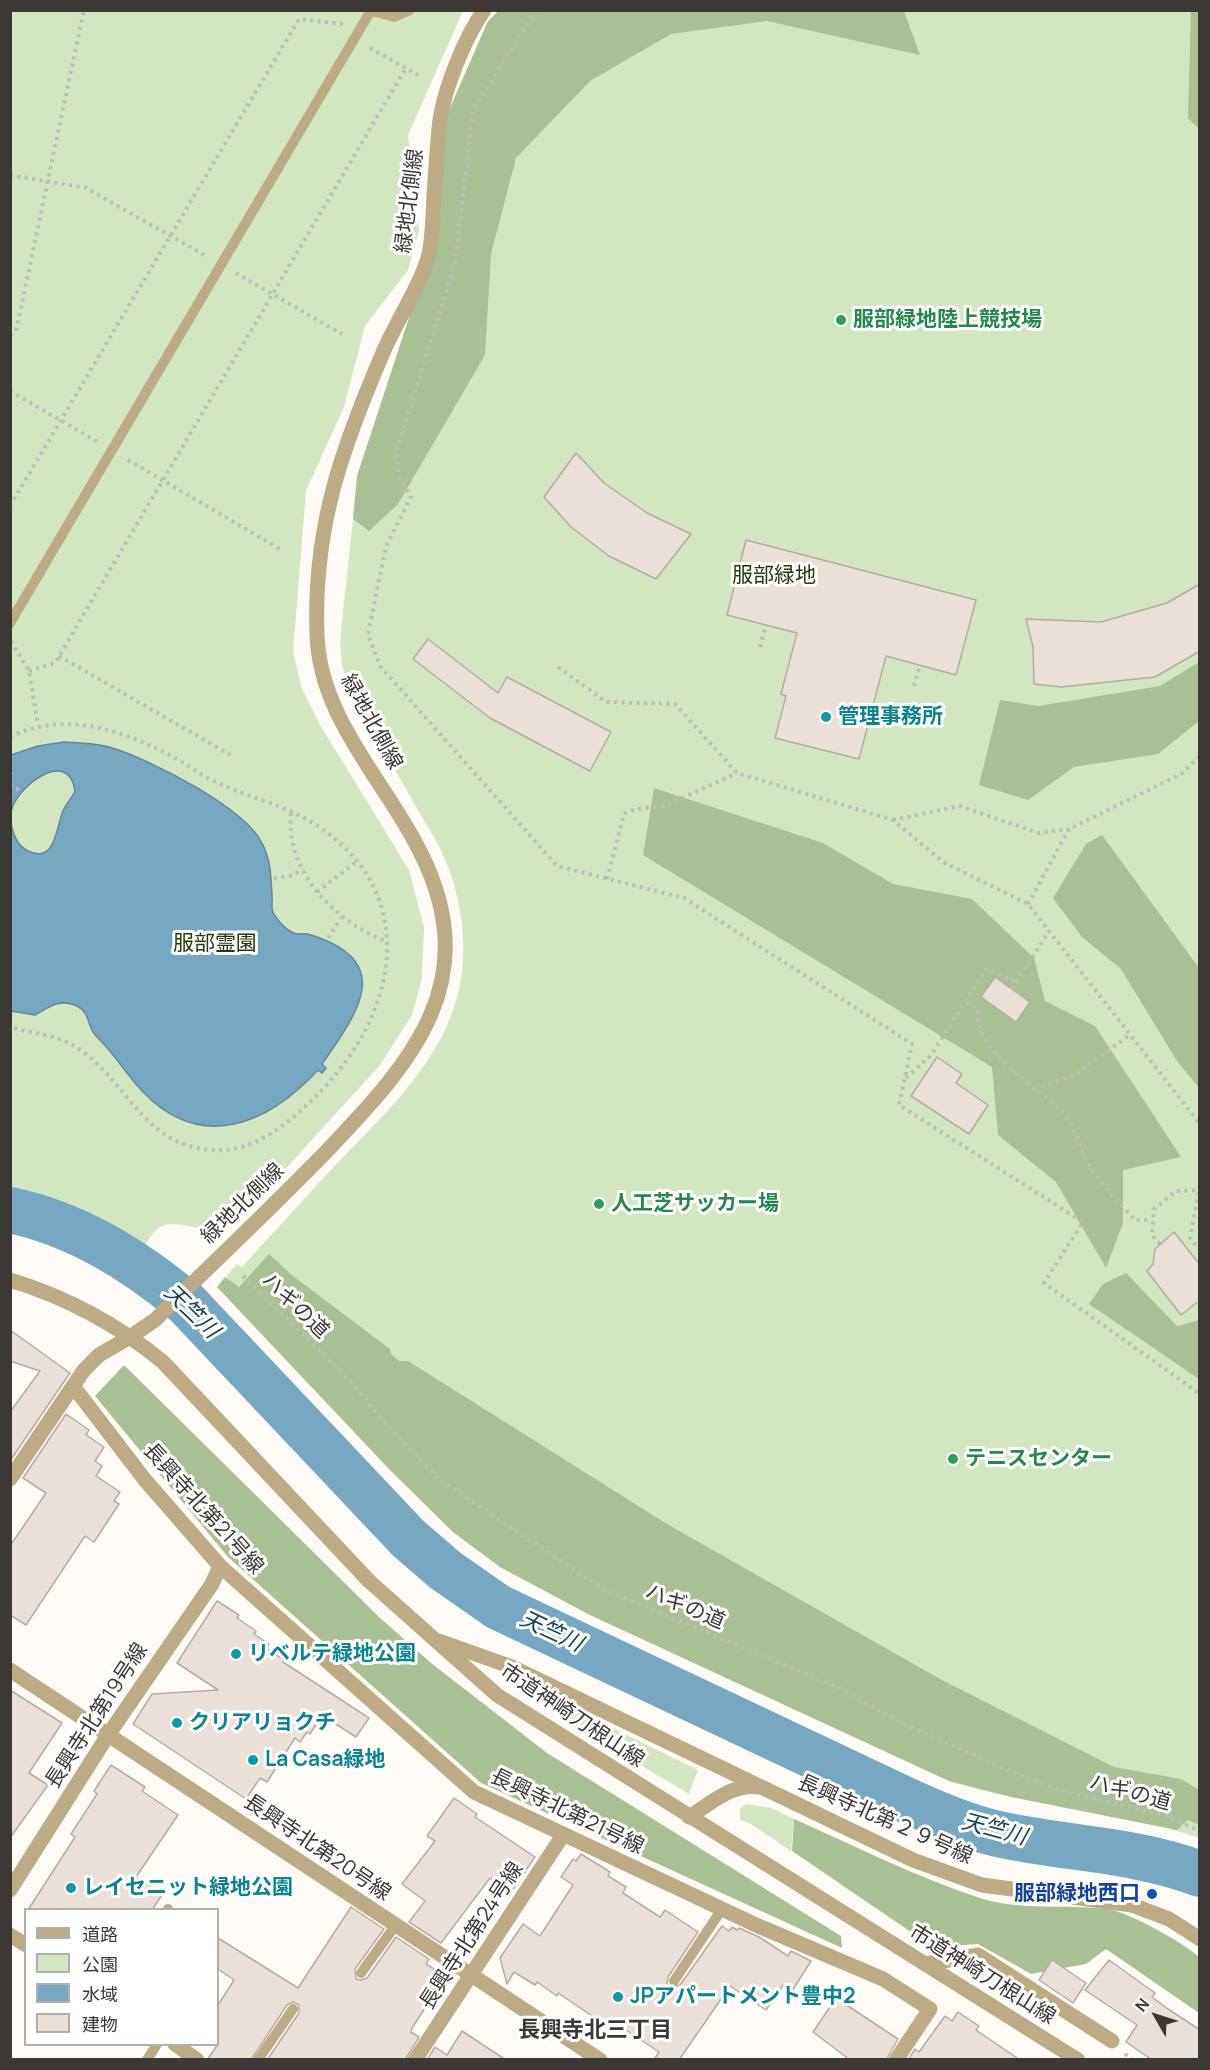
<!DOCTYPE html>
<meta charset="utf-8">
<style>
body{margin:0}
#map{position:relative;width:1210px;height:2070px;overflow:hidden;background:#fefaf6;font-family:Manrope,"Noto Sans JP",sans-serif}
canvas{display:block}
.frame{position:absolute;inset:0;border:12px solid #3c3835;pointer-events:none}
.legend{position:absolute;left:24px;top:1908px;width:195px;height:138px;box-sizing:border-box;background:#fff;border:2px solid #b1afae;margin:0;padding:8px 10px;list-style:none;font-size:18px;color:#3c3835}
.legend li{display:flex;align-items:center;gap:12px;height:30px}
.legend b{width:30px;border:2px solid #b1afae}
.north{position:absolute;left:1126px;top:1986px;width:60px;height:60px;-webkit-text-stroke:4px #fff;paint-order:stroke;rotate:309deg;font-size:16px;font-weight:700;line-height:24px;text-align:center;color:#3c3835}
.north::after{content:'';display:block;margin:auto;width:21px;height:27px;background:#3c3835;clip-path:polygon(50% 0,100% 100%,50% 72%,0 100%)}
</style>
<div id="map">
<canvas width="1210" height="2070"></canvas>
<div class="frame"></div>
<ul class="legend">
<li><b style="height:8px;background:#bcab84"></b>道路</li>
<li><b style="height:16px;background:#d2e7c1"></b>公園</li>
<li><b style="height:16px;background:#76a9c1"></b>水域</li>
<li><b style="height:16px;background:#ebe0d8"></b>建物</li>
</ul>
<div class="north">N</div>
</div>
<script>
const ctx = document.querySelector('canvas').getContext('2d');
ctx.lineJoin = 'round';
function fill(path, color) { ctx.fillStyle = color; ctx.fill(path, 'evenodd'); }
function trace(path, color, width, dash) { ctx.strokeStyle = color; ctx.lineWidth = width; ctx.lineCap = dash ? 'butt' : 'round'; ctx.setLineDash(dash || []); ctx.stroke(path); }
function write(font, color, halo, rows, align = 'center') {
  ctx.font = font + ' Manrope,"Noto Sans JP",sans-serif'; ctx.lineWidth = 6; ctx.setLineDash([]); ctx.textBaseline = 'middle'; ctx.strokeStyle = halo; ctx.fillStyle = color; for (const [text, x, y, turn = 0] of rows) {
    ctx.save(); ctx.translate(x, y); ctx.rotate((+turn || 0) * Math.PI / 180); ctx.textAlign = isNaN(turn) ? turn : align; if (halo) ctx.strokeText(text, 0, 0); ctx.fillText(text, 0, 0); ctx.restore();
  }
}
fill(new Path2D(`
 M516 10 1199 11V1838C1119 1810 1031 1806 949 1781L590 1615 500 1567 453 1532 390 1470 217 1287 237 1264 242 1267C278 1228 313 1188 350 1150 431 1069 489 1000 452 878 444 852 429 829 415 805 393 766 369 726 349 686L342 665 340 640 358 473 418 320Z
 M11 11H463L408 135 419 230 408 270 365 326 344 407 306 491 293 652 302 689 320 725 409 870 424 927 422 979 412 1015 380 1065 239 1220C207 1245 176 1209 154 1232 149 1238 145 1246 141 1252 99 1227 59 1206 11 1195Z
 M580 1712 698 1770 689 1794 572 1724 571 1716Z
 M746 1804 771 1808 794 1819 791 1851 751 1824 740 1820V1809Z`), '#d2e7c1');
fill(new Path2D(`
 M498 11H904L920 55 767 21 671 34 590 81 516 158 491 254 485 355 398 504 369 531 353 519 357 476 424 272 446 117 488 21Z
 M1191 11H1199V129L1188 118Z
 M1199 662V721L1158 754 1074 767 1028 800 979 785 1000 700 1038 706 1160 686Z
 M654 788 823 843 893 884 972 899 1034 958 1045 1001 1095 1026 1181 1157 1123 1170V1223L1106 1268 1056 1182 998 1135 992 1067 643 855Z
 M1102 835 1199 968V1088L1177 1061 1121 969 1082 937 1053 898 1086 844Z
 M269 1254 293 1276 390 1349 391 1354 399 1361H408L667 1524 940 1679 1114 1767 1181 1779 1199 1790V1825L1188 1820 1177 1830 1011 1797 949 1781 590 1615 500 1567 453 1532 390 1470 217 1287 225 1277 239 1287Z
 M1126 1273 1177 1326 1199 1320V1379L1089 1304 1103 1284Z
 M124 1365 379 1617 431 1663 547 1753 841 1936 842 1948 481 1783 228 1557 95 1396Z
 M794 1819C855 1846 916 1877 980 1898 1021 1911 1065 1904 1107 1909 1129 1912 1182 1942 1199 1957V2013L1106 1949 1086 1964 1031 1974 978 1944 933 1947 792 1851Z`), '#a9c094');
const water = new Path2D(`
 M64 742C79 743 94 743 109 747 148 758 244 807 262 843 271 860 271 878 272 896 273 903 270 908 274 914 278 921 289 934 298 934 303 934 306 933 311 935 396 962 358 1012 322 1064L326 1068 322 1073 318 1070C268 1124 202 1153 143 1092 126 1074 114 1053 96 1036 87 1027 91 1013 77 1006 60 998 49 1007 35 1015L11 1011V823C13 834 17 846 28 851 56 864 56 827 63 811 66 804 72 798 75 791 69 747 16 786 11 812V755L38 746Z`);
fill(water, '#76a9c1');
trace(water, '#658797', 1.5);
trace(new Path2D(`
 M10 1210C77 1224 134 1260 186 1303L408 1538 445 1570 498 1607 908 1801C937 1814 967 1827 998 1834 1066 1849 1134 1849 1200 1874`), '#76a9c1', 46);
const building = new Path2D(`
 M576 453 604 483 647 513 691 534 656 579 609 556 571 527 544 497Z
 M746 540 976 600 956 675 886 656 859 759 775 738 786 696 781 694 797 633 727 615Z
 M1200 584V651L1155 677 1061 687 1034 684 1033 647 1026 619 1101 622 1167 603Z
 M428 639 498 693 507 677 611 732 590 771 490 718 413 659Z
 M995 977 1030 1002 1016 1022 981 997Z
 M937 1057 962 1074 956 1083 988 1105 969 1134 911 1096Z
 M1174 1232 1200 1265V1300L1181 1315 1147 1271 1153 1264 1155 1249Z
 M10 1330 70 1373 10 1461V1412L40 1371 10 1361Z
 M66 1414 89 1430 86 1435 104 1447 95 1461 102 1466 96 1476 120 1492 114 1501 119 1504 94 1542 85 1536 26 1625 10 1615V1546L46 1493 23 1478Z
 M217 1601 239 1615 237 1618 256 1631 254 1634 269 1644 266 1648 284 1660 283 1662 369 1718 356 1737 322 1715 310 1734 307 1732 300 1742 295 1738 267 1782 260 1778 246 1799 133 1724 152 1694 218 1690 177 1663Z
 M10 1690 62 1723 29 1773 48 1785 10 1838Z
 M111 1765 145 1787 142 1791 178 1815 136 1877 162 1895 152 1910H28L75 1837 71 1834 97 1794 94 1791Z
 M454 1798 477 1814 475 1817 535 1857 511 1892 490 1878 441 1943 409 1922 425 1901 402 1884 435 1841 427 1836Z
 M581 1854 610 1872 608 1876 626 1887 623 1893 660 1917 665 1910 698 1932 668 1977 667 1984 670 1988 680 1985 722 1926 729 1931 732 1927 737 1930 739 1928 759 1937 788 1956 791 1951 811 1961 792 1991 783 1985 766 2010 730 1986 679 2060H654L659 2052 608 2018 604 2024 558 1993 557 1996 537 1982 535 1985 514 1972 507 1984 500 1958 523 1924 540 1936 573 1885 561 1877 573 1859 576 1861Z
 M351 1907 384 1929 355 1969 356 1979 361 1980 367 1978 396 1937 429 1959 426 1964 442 1974 426 2000 429 2002 412 2028 411 2032 419 2037 405 2060H267L299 2013V2005L293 2002 287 2005 251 2060H207L218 2044V2005L234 1980 218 1969V1938L298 1988Z
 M1052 1960 1086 1983 1073 2003 1039 1980Z
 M1109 1960 1155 1993 1152 1997 1168 2009 1200 2030V2060H1152L1126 2042 1137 2025 1085 1990Z
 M836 1998 898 2039 886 2060H850L813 2032Z
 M958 2012 979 2026 976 2030 1020 2060H908L915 2049 919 2052 945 2016 952 2021Z
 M462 2031 506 2060H427L435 2047 447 2055Z`);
fill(building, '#ebe0d8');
trace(building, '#b6aca4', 1.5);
trace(new Path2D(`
 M536 10 473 110 455 264 396 452 399 476 411 497 386 546 368 634 380 666 557 866 684 898 912 1044 899 1105 1083 1222 1044 1283 1200 1394
 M370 48 418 75
 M10 175 86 188 206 256
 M236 273 342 334
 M10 335 16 331 84 10
 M10 391 98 442
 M128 460 280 549
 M10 506 299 19 344 24
 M11 641 29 671 38 725
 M760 647 766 625
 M59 656 232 756
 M558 667 606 702 675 704 737 773 893 820 943 862 1028 904 1200 1124
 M29 671 55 663 406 68
 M914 686 920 665
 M10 737C64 710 124 730 175 758 188 765 200 775 214 781 244 796 278 803 308 820 422 887 401 1009 320 1092 293 1120 254 1154 211 1150 143 1144 130 1086 82 1051 59 1034 36 1035 10 1027
 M10 773 13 776 10 780
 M10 784 21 792
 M291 813C285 872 336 923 388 942
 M893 820 959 806 1039 833 1068 829
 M274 878 290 876 303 870
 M607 879 624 814C635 806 655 809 669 804L737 773
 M317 892 356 862
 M1028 904 1069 829 1181 774 1200 756
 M328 938 341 918
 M1012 989 1049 931
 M966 1002 978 1010C973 1051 1035 1085 1061 1110 1076 1124 1078 1146 1088 1163 1099 1184 1120 1203 1135 1220H1151
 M906 1078 931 1055 987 968 1016 983
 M1035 1090 1078 1073 1129 1035
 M1200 1185 1190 1238 1200 1250
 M1160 1244 1152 1235 1154 1209 1176 1191 1199 1190
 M243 1276 350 1380 382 1420 439 1479 603 1589 837 1687 904 1724 1023 1777 1067 1792 1163 1815 1200 1831
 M1125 2054 1133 2060`), '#c0bcb8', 4, [3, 4.5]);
trace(new Path2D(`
 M369 10 394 17 410 10
 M10 623 370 12
 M168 1910V1909
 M361 1973 395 1926
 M674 1981 722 1909
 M147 2060 157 2044
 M258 2060 293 2009`), '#bcab84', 10);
trace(new Path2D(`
 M73 1386 145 1480 220 1566 474 1792 756 1925 883 1979 930 2009 896 2060
 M10 1479 84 1370 99 1355 130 1337
 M439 1641 512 1667 913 1860 982 1885 1132 1905 1169 1919 1200 1939
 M10 1670 600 2060
 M689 1817C710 1804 732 1783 759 1787
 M10 1890 108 1735 212 1584 220 1566
 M10 1935 26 1945
 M925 1964 978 1955 1112 2041
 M175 2044 197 2060
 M415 2060 563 1835`), '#bcab84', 15);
trace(new Path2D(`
 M10 1280C66 1297 118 1325 163 1362L369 1581 497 1695 1078 2060
 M130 1337 155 1320C210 1266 266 1213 320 1158 413 1061 491 979 414 840 378 774 319 713 317 634 313 526 343 445 385 348 397 321 423 280 429 254 433 235 433 213 434 194 436 170 437 144 440 120 445 86 465 38 484 10`), '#bcab84', 15);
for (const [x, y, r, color] of [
 [841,320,6,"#2e9e5b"],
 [826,717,6,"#0f9aa8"],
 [599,1204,6,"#2e9e5b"],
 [953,1459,6,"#2e9e5b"],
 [236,1654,6,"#0f9aa8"],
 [177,1723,6,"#0f9aa8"],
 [253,1760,6,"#0f9aa8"],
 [71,1888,6,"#0f9aa8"],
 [1152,1894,6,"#1a4fb4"],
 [618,1997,6,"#0f9aa8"]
]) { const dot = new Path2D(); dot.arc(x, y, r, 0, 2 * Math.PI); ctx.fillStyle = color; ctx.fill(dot); trace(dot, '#fff', 2); }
write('21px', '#3c3835', '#fff', [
 ["緑地北側線",410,201,-83],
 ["緑地北側線",371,722,61],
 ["緑地北側線",243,1204,-44],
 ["ハギの道",295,1306,44],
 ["長興寺北第21号線",203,1509,48],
 ["ハギの道",685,1607,23],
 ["長興寺北第19号線",97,1716,-57],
 ["市道神崎刀根山線",572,1716,34],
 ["ハギの道",1130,1793,15],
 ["長興寺北第21号線",567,1812,26],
 ["長興寺北第２９号線",885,1820,24],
 ["長興寺北第20号線",317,1848,34],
 ["長興寺北第24号線",472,1936,-57],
 ["市道神崎刀根山線",982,1975,32]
]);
write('bold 21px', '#27864d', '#fff', [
 ["服部緑地陸上競技場",853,320],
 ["人工芝サッカー場",611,1204],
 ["テニスセンター",965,1459]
], 'left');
write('21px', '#243909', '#fff', [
 ["服部緑地",774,576],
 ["服部霊園",215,944]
]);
write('bold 21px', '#0d838f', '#fff', [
 ["管理事務所",838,717],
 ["リベルテ緑地公園",248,1654],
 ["クリアリョクチ",189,1723],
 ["La Casa緑地",265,1760],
 ["レイセニット緑地公園",83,1888],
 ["JPアパートメント豊中2",630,1997]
], 'left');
write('bold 21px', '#164399', '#fff', [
 ["服部緑地西口",1140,1894]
], 'right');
write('italic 22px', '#174355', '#fff', [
 ["天竺川",191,1312,44],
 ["天竺川",551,1632,25],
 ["天竺川",994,1830,15]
]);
write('bold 22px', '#3c3835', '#fff', [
 ["長興寺北三丁目",595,2031]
]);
</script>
